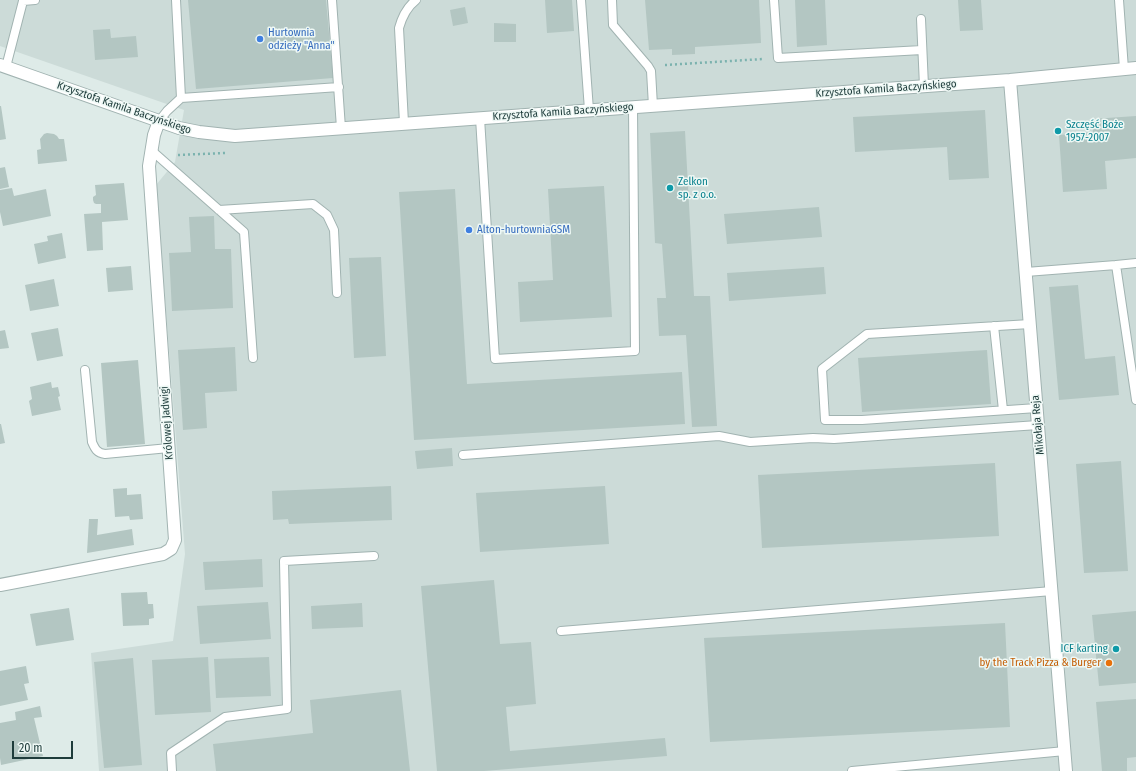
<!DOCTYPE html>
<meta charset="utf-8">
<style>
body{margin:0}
#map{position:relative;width:1136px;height:771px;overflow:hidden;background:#deebe8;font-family:"Fira Sans Condensed",sans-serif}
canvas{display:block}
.scale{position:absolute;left:12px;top:741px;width:61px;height:18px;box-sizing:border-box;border:2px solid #1e3c3b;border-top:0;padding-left:5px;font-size:12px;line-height:14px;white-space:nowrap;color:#1e3c3b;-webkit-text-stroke:3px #eef8f5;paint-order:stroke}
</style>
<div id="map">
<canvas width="1136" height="771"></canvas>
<div class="scale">20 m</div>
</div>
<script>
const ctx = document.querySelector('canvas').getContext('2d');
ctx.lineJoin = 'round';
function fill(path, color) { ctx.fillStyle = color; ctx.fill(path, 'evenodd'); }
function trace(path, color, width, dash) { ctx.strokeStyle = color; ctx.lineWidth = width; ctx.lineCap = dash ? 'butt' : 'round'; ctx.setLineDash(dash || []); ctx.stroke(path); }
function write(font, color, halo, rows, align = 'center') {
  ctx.font = font + ' "Fira Sans Condensed",sans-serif'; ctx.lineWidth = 3; ctx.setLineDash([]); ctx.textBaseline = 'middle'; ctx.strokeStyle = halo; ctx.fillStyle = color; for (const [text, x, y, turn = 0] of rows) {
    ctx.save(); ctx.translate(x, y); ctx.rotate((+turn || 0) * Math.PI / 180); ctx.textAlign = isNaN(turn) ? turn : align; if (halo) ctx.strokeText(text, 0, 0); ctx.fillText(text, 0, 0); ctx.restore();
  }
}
fill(new Path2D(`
 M0 0H1136V771H99L91 653 173 641 185 554 156 185 175 162 184 110 0 46Z`), '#ccdbd8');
fill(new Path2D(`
 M188 0H326L333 78 196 89Z
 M545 0H572L574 31 547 33Z
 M645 0H759L761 43 695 47V54L672 55V49L649 50Z
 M795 0H825L827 45 797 47Z
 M958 0H981L983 30 960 31Z
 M465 7 468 23 453 26 450 10Z
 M494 23 516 24V42H494Z
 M110 29 111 38 136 36 138 57 95 60 93 30Z
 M0 106H1L6 139 0 140Z
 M985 110 989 178 949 180 947 147 855 152 853 117Z
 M1136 116V158L1105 161 1107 189 1063 192 1059 135 1093 132 1092 119Z
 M685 131 694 296H710L717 426 692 427 686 335 659 336 657 298H666L662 244 655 243 650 133Z
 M47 133 54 134 57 136 59 139H64L67 161 38 164 37 150 41 149 40 139 44 134Z
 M5 167 9 187 0 189V168Z
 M124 183 128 220 102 222 103 250 87 251 84 214 101 213V204H96L94 203 93 200V197L96 195 95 185Z
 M604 186 612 317 520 322 518 282 553 280 548 189Z
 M12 188 14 196 46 189 51 216 3 226 0 212V190Z
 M455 189 467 384 682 372 685 424 414 440 399 192Z
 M819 207 822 237 727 244 724 214Z
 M214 216 215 249H231L233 308 172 311 169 253 191 252 189 217Z
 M62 233 66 258 38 264 34 244 48 241 47 236Z
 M381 257 386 356 354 358 349 258Z
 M131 266 133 290 108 292 106 268Z
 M824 267 826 294 729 301 727 273Z
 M54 279 59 306 30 311 25 285Z
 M1078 285 1085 359 1115 356 1119 395 1059 400 1049 287Z
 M58 328 63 356 37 361 31 333Z
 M5 330 9 348 0 349V331Z
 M235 347 237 391 205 393 207 428 183 430 178 350Z
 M987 350 991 404 862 412 858 358Z
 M138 360 145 444 107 447 101 363Z
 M51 382 52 388 58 387 60 396 58 397 61 410 32 416 29 401 32 399 30 387Z
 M0 424H1L5 443 0 444Z
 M452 448 453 466 417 469 415 451Z
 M1121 461 1128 571 1084 573 1076 464Z
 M995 463 999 536 762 548 758 475Z
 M391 486 392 520 289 524 288 519 273 520 272 491Z
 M605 486 609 544 480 552 476 493Z
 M127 488V495L141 494 143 519 130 520 129 516 115 517 113 489Z
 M89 519H98L97 535 132 529 134 545 87 553Z
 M262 559 263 587 205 590 203 562Z
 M494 580 500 644 531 642 536 704 506 707 510 751 665 738 667 756 484 771H437L421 586Z
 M147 592 148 604H153L154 618 149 619V625L123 626 121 593Z
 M268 602 271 639 200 644 197 606Z
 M362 603 363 627 312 629 311 606Z
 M69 608 74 640 36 646 30 614Z
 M1136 611V683L1099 686 1092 615Z
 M1005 623 1010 727 710 742 704 638Z
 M208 657 211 712 155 715 152 660Z
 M269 657 271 696 216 698 214 659Z
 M133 658 142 765 104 768 94 662Z
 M26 666 29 683 24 684 28 700 0 706V671Z
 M401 690 410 771H216L213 744 313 733 310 700Z
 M1136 699V757L1127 758V771H1102L1096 702Z
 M40 706 42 717 34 718 43 756 1 765 0 758V723L16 720 15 712Z`), '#b3c6c2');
const service = new Path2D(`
 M332 0 341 128
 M581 0 589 110
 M612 0 613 25 648 66 651 71 653 106
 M774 0 778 58 922 50
 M1119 0 1124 69
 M921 19 924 86
 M6 67 23 1 35 0
 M181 98 339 87
 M480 118 495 359 635 351 633 107
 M159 121 167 111 181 98 176 0
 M404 123 399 28C402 17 407 7 416 0
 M151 150 244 232 253 358
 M219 210 313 204 327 215 334 230 337 293
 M1116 265 1136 400
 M1026 272 1116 265 1136 263
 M1030 324 867 334 822 369 825 420H862L1037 408
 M994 326 1003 410
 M85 370 92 442C95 449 97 453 105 454L169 448
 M463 455 719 436 750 442 813 438 834 439 1038 425
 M561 631 1052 591
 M172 771 171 753 225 717 287 709 284 561 374 556
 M852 771 1065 751`);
const minor = new Path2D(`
 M0 65 179 128 199 132 235 136 1010 80 1136 68
 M1010 80 1066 771
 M0 585 163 554 171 549 175 540 149 166 154 135 159 121`);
trace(service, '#a1b3b1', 10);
trace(minor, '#a1b3b1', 14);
trace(new Path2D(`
 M665 65 763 59
 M178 155 225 153`), '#7bb2ae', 2.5, [2, 3]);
trace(service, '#fff', 8);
trace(minor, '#fff', 12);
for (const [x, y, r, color] of [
 [260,39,4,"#3f7fe0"],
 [1058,131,4,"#0f9aa8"],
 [670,188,4,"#0f9aa8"],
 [469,230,4,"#3f7fe0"],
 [1116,649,4,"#0f9aa8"],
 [1109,663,4,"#e8710a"]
]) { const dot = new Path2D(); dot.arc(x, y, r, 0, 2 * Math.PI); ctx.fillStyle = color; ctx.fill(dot); trace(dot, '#eef8f5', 1.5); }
write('11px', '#366cbe', '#eef8f5', [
 ["Hurtownia",268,33],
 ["odzieży \"Anna\"",268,46],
 ["Alton-hurtowniaGSM",477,230]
], 'left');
write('11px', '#1e3c3b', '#eef8f5', [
 ["Krzysztofa Kamila Baczyńskiego",886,89,-4],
 ["Krzysztofa Kamila Baczyńskiego",124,108,19],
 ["Krzysztofa Kamila Baczyńskiego",563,112,-4],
 ["Królowej Jadwigi",167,423,-94],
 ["Mikołaja Reja",1038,425,-95]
]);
write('11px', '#0d838f', '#eef8f5', [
 ["Szczęść Boże",1066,125],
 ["1957-2007",1066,138],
 ["Zelkon",678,182],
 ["sp. z o.o.",678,195],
 ["ICF karting",1108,649,"right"]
], 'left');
write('11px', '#c56008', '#eef8f5', [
 ["by the Track Pizza & Burger",1101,663]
], 'right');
</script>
